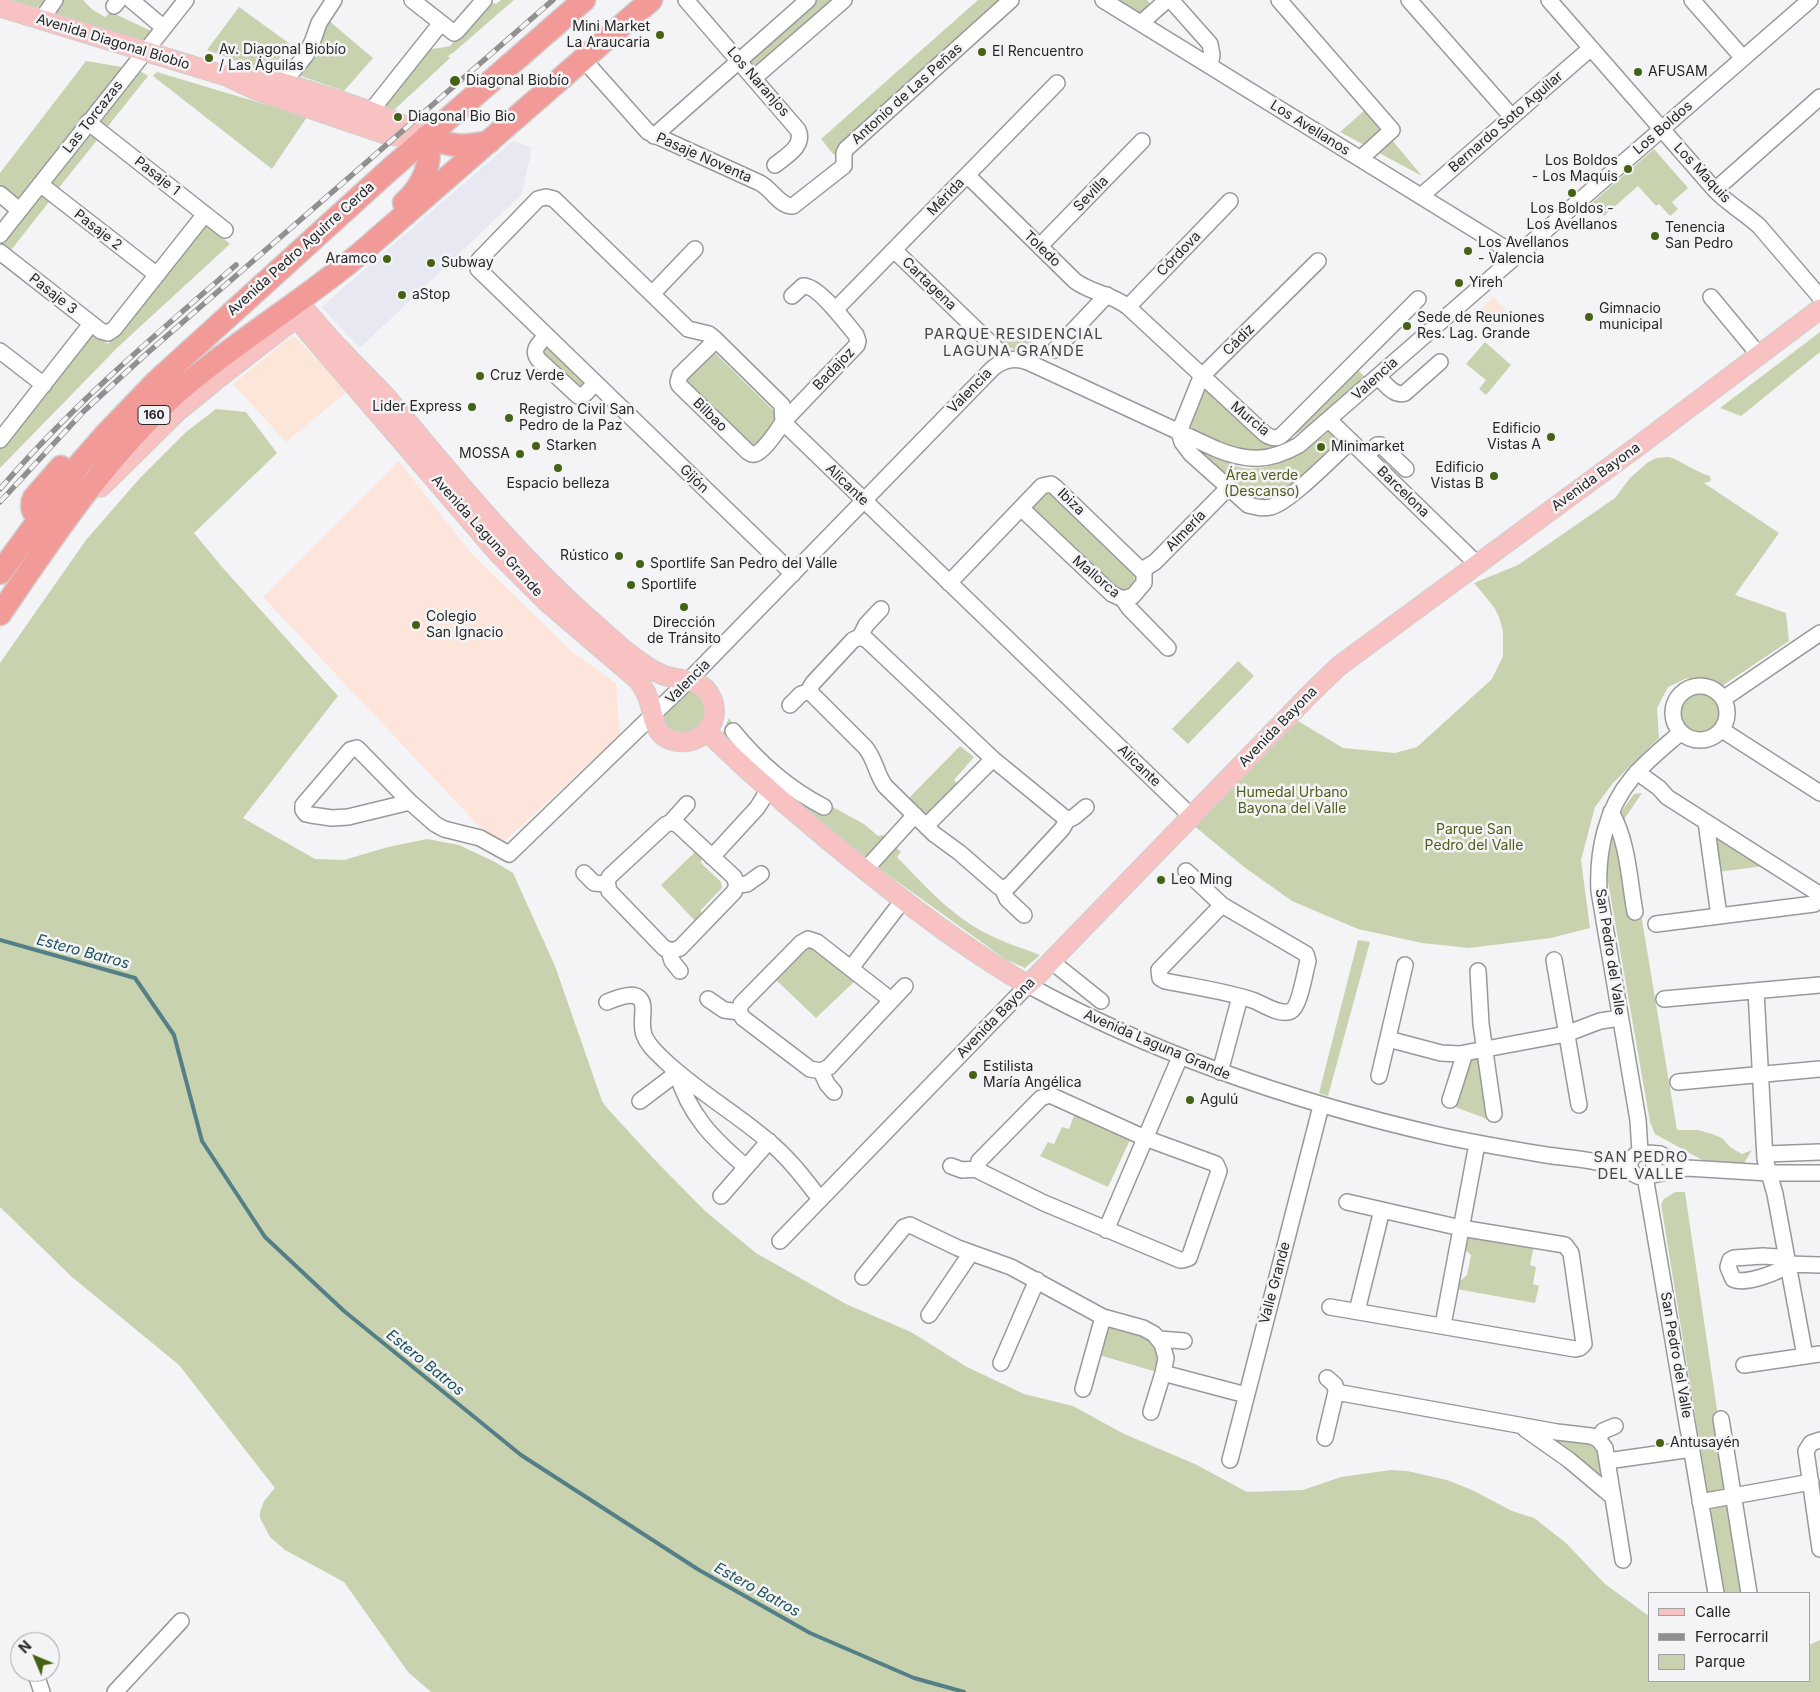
<!DOCTYPE html>
<meta charset="utf-8">
<style>
body{margin:0}
#map{position:relative;width:1820px;height:1692px;overflow:hidden;background:#f4f4f6;font-family:Inter,sans-serif}
canvas{display:block}
.legend{position:absolute;left:1648px;top:1592px;width:162px;height:90px;box-sizing:border-box;background:#f4f4f6;border:1px solid #a2a2a4;margin:0;padding:6px 9px;list-style:none;font-size:15px;color:#272728}
.legend li{display:flex;align-items:center;gap:10px;height:25px}
.legend b{width:25px;border:1px solid #a2a2a4}
.north{position:absolute;left:10px;top:1632px;width:50px;height:50px;box-sizing:border-box;background:#f4f4f6;border:1px solid #a2a2a4;border-radius:50%;rotate:315deg;font-size:14px;font-weight:700;line-height:20px;text-align:center;color:#272728}
.north::after{content:'';display:block;margin:auto;width:18px;height:22px;background:#446114;clip-path:polygon(50% 0,100% 100%,50% 72%,0 100%)}
</style>
<div id="map">
<canvas width="1820" height="1692"></canvas>
<ul class="legend">
<li><b style="height:6px;background:#f7c2c1"></b>Calle</li>
<li><b style="height:6px;background:#909091"></b>Ferrocarril</li>
<li><b style="height:14px;background:#c8d2af"></b>Parque</li>
</ul>
<div class="north">N</div>
</div>
<script>
const ctx = document.querySelector('canvas').getContext('2d');
ctx.lineJoin = 'round';
function fill(path, color) { ctx.fillStyle = color; ctx.fill(path, 'evenodd'); }
function trace(path, color, width, dash) { ctx.strokeStyle = color; ctx.lineWidth = width; ctx.lineCap = dash ? 'butt' : 'round'; ctx.setLineDash(dash || []); ctx.stroke(path); }
function write(font, color, halo, rows, align = 'center') {
  ctx.font = font + ' Inter,sans-serif'; ctx.lineWidth = 5; ctx.setLineDash([]); ctx.textBaseline = 'middle'; ctx.strokeStyle = halo; ctx.fillStyle = color; for (const [text, x, y, turn = 0] of rows) {
    ctx.save(); ctx.translate(x, y); ctx.rotate((+turn || 0) * Math.PI / 180); ctx.textAlign = isNaN(turn) ? turn : align; if (halo) ctx.strokeText(text, 0, 0); ctx.fillText(text, 0, 0); ctx.restore();
  }
}
fill(new Path2D(`
 M1493 297 1507 311 1487 331 1474 317Z
 M293 335 348 391 286 442 233 384Z`), '#fce6d9');
fill(new Path2D(`
 M513 141 532 148 522 194 360 348 321 307Z`), '#e8e8f2');
fill(new Path2D(`
 M399 461 470 552 572 652 616 683 620 735 506 840H492L263 597Z`), '#fde5db');
fill(new Path2D(`
 M0 0H46L37 8 32 9Z
 M63 0H83L93 10 105 17 111 12 151 31 139 44 50 16Z
 M501 0H514L454 52 448 56 450 58 393 111 380 105 427 44 433 49 450 46 488 1 496 4Z
 M816 0H837L754 74 745 63Z
 M978 0H1004L834 155 821 139Z
 M1111 0H1147L1152 6 1139 17Z
 M239 7 290 44 268 73 207 50Z
 M328 20 373 58 344 91 301 76 317 52Z
 M86 61 122 67 16 200 0 187V173Z
 M140 71 148 76 105 130 98 124Z
 M157 72 307 117 272 169 153 76Z
 M1366 109 1422 176 1340 132Z
 M90 133 98 139 57 190 49 185Z
 M1654 149 1688 188 1672 202 1678 209 1670 216 1659 204 1656 206 1638 186 1604 216 1592 203Z
 M44 192 52 198 8 254 0 248Z
 M204 222 230 244 117 348 0 468V448L91 332 108 344Z
 M1014 327 1038 347 1023 353 1008 347 1000 340Z
 M1820 332V352L1741 416 1720 408Z
 M545 342 586 385 578 390 541 353Z
 M1485 342 1511 365 1486 395 1479 389 1486 380 1466 364Z
 M714 352 775 412 778 419 753 450 686 387 683 377Z
 M1356 368 1365 377C1337 402 1311 429 1276 445 1272 447 1266 450 1262 451 1239 455 1207 440 1190 426L1203 391 1208 389 1270 442Z
 M216 409 246 412 277 453 194 533 222 567 338 696 243 818 315 859 344 860 388 847 427 839 459 845 495 862 513 873 555 966 602 1101 607 1108 653 1158 705 1211 756 1253 800 1278 846 1304 911 1332 967 1367 1024 1394 1073 1406 1124 1434 1195 1464 1247 1492 1303 1490 1341 1477 1391 1470 1407 1471 1447 1480 1472 1490 1512 1511 1534 1518 1566 1543 1605 1584 1649 1616V1681H1809V1645L1820 1640V1692H431L408 1672 344 1582 285 1550 270 1537 260 1518V1512L264 1501 275 1488 179 1365 72 1277 0 1207V663L86 540 140 478 186 432Z
 M1330 430 1343 444 1275 500 1252 502 1194 452 1198 448C1206 451 1216 453 1223 457 1228 460 1232 464 1236 466 1267 477 1309 450 1330 430Z
 M1669 457C1684 462 1695 472 1710 476L1711 481 1704 483 1779 533 1735 595 1786 613 1789 641 1719 688 1687 678 1668 687 1657 708 1659 738 1613 783 1595 807 1581 860 1590 928 1551 938 1469 948 1422 943 1358 929 1292 901 1244 867 1193 825 1293 718 1343 748 1395 753 1417 747 1492 679 1503 656V631L1499 617 1494 607 1474 583 1518 565 1615 498 1630 478 1647 463 1656 458Z
 M1042 491 1052 492 1135 574C1135 585 1129 592 1117 589L1034 511 1031 504Z
 M1238 661 1254 676 1188 744 1172 729Z
 M691 688 706 700V719L692 733 674 735 660 721Z
 M1677 714a22 22 0 1 1 44 0a22 22 0 1 1-44 0Z
 M729 718 733 724 730 734 829 805 864 824 878 836 883 835 887 839 865 862 722 735Z
 M960 746 974 757 954 780 959 785 928 814 917 808 908 799Z
 M1642 793 1625 818 1677 1130H1698L1712 1134 1722 1138 1730 1147 1742 1154 1752 1150 1743 1165 1704 1161 1655 1134 1650 1122 1606 870 1612 840 1614 822 1634 794Z
 M1713 835 1765 866 1717 872Z
 M896 847 901 852 897 857C922 883 947 911 978 929 997 940 1019 947 1040 955L1025 968 1005 959 880 869 879 863Z
 M696 851 702 858 701 863 721 882 722 888 701 910V918L697 923 661 885Z
 M1358 940 1370 942 1328 1096 1319 1093Z
 M808 945 813 946 855 981 816 1018 774 978Z
 M1479 1057 1483 1063 1490 1120 1455 1107 1470 1059Z
 M1075 1113 1131 1138 1108 1187 1040 1156 1048 1142 1054 1144 1062 1127 1069 1129Z
 M1675 1192H1685L1744 1593H1724L1661 1204 1664 1199Z
 M1470 1236 1534 1246 1530 1265 1536 1267 1533 1284 1539 1286 1535 1303 1456 1289 1459 1282 1467 1275 1471 1255 1464 1249 1465 1240Z
 M1109 1326C1124 1332 1156 1336 1159 1355 1160 1360 1157 1367 1157 1372L1099 1355 1106 1329Z
 M1541 1433 1590 1441 1599 1447 1603 1478 1600 1480Z`), '#c8d2af');
trace(new Path2D(`
 M0 940 135 978 174 1035 202 1141 265 1237 344 1311 521 1455 699 1570 810 1633 914 1678 964 1692`), '#547f87', 4);
const minor = new Path2D(`
 M131 0 164 28
 M412 0 454 33 457 31 484 0
 M686 0 798 130C805 146 786 156 775 165
 M1103 0 1516 255
 M1171 0 1210 44 1212 55 1210 66
 M1279 0 1392 130 1360 159
 M1409 0 1512 117
 M1549 0 1715 190C1728 204 1745 213 1759 226L1820 297
 M1692 0 1743 58
 M114 6 119 0
 M41 20 55 0
 M1141 23 1167 0
 M583 59 648 132 760 183C772 189 780 207 793 206L844 166V153L846 149 1011 0
 M754 78 844 0
 M283 83 306 55 313 40 319 23 334 0
 M371 111 441 23
 M88 122 225 230
 M654 136 808 0
 M967 175 1075 281C1091 293 1112 294 1128 307L1265 434C1271 438 1277 440 1283 434L1418 299
 M40 184 157 275
 M1715 190 1820 97
 M0 194 19 210
 M1421 196 1591 48
 M0 235 186 0
 M1040 246 1142 141
 M894 250 1008 360
 M0 252 101 331 108 333 114 329 205 214
 M1318 261 1201 377 1179 432 1182 442 1191 454 1248 505C1256 507 1262 509 1271 507 1290 502 1334 456 1351 441
 M652 294 695 249
 M1711 297 1759 355
 M1128 307 1230 201
 M835 310 1057 83
 M546 336C540 343 531 349 538 359L578 396 585 394 595 383
 M716 340 680 375 678 382 679 385 748 452C751 453 751 455 755 454 764 451 778 430 783 422L857 345 858 341 856 335C847 324 817 284 803 286L792 296
 M1055 350 1107 295
 M0 351 44 385
 M1378 377C1386 384 1394 397 1405 393L1440 362
 M1329 420 1477 564
 M0 440 91 324
 M1366 456 1377 445H1381L1406 469
 M1021 508 1112 594 1123 599 1129 608 1168 648
 M1142 570 1155 562 1228 488
 M793 574 478 269 477 263 479 260 538 199 546 197 554 199 688 329 709 334 714 338 782 405 783 422 1192 817
 M949 583 1042 486 1051 484 1055 487 1144 573V583L1133 596 1123 599
 M860 637 867 640 993 759 1065 818V824L1062 829 1009 886 1002 888 999 887 960 853 934 834 885 786C876 774 875 758 865 747L811 693 810 688 813 683 853 640Z
 M860 637 866 625 881 609
 M1673 713a27 27 0 1 1 54 0a27 27 0 1 1-54 0Z
 M1723 699 1820 633
 M790 705 801 694 810 691
 M1722 730 1820 793
 M733 731C759 763 787 788 824 807
 M1637 772 1659 788 1667 797 1816 892 1820 896 1818 901 1814 904 1656 924
 M410 802 348 817 332 818 311 815 306 814 303 810V805L350 750 357 748 410 802 435 824 444 829 480 838 509 854 695 674 992 369C1003 359 1015 357 1028 362L1216 449C1248 462 1269 462 1299 445L1810 0
 M1611 812C1628 841 1629 879 1635 912
 M1066 821 1074 817 1086 807
 M671 822 678 825 734 877 737 885 734 892 680 948 672 951 664 948 609 891 607 881 610 876 665 825 671 822 687 804
 M1706 822 1719 916
 M926 826 993 759
 M712 857 757 808 774 781
 M865 870 915 815
 M1186 871 1222 905 1306 954 1308 961C1305 971 1300 1006 1291 1011 1281 1016 1264 1005 1255 1001 1226 991 1194 987 1165 981L1160 978 1159 970 1222 905
 M584 873 594 883 606 884
 M737 885 747 884 761 874
 M1002 888 1007 899 1024 915
 M669 951 672 961 680 971
 M1554 960 1579 1105
 M1051 961 1101 1001
 M851 968 903 900
 M1478 971 1481 1024 1494 1114
 M1756 991 1765 1159 1775 1194 1805 1356
 M708 999 724 1010 739 1012
 M1664 999 1820 985
 M891 1000 817 942 808 939 801 943 741 1004 739 1012 743 1018 810 1069 821 1071 829 1067 905 986
 M607 1002C619 997 643 987 643 1009 643 1018 641 1026 644 1035 648 1046 657 1053 665 1061 697 1091 734 1112 767 1140 788 1157 804 1178 820 1199
 M1388 1039 1441 1053 1459 1054 1566 1034 1600 1021 1620 1018
 M821 1071 827 1084 834 1092
 M1220 1072 1240 997
 M677 1073C689 1115 713 1139 746 1167
 M1379 1076 1405 965
 M1678 1082 1820 1069
 M1050 1095 1145 1138 1216 1164 1219 1171 1189 1258 1183 1260H1180L1044 1203 979 1171 978 1166 979 1161 1041 1098Z
 M1450 1100 1465 1053
 M640 1101 677 1073
 M1640 1152 1638 1120 1599 891C1597 851 1606 809 1632 778 1646 761 1664 747 1680 733
 M1630 1165a12 12 0 1 1 24 0a12 12 0 1 1-24 0Z
 M1646 1153 1660 1154 1687 1168
 M1765 1154 1820 1152
 M951 1166 962 1170 978 1169
 M1645 1176 1716 1593
 M1648 1176 1687 1168 1769 1173H1820
 M721 1196 769 1141
 M1106 1230 1180 1057
 M780 1241 1028 985C1157 1056 1295 1102 1438 1135 1474 1143 1510 1149 1546 1155 1566 1158 1586 1159 1606 1164 1615 1166 1625 1171 1634 1174
 M1788 1264C1779 1273 1744 1285 1733 1279L1728 1267 1730 1260 1734 1258 1763 1256 1777 1257 1788 1264 1820 1265
 M863 1277 904 1227 910 1225 958 1248 1011 1267 1103 1317 1143 1328 1154 1334 1162 1344 1166 1358 1163 1373 1151 1412
 M1330 1307 1575 1349 1580 1348 1584 1344 1571 1253 1565 1245 1461 1228 1347 1202
 M1357 1311 1382 1210
 M929 1315 971 1253
 M1443 1325 1477 1144
 M1159 1339 1184 1341
 M1001 1363 1037 1280
 M1744 1365 1820 1354
 M1163 1373 1246 1395
 M1083 1389 1103 1317
 M1336 1392 1557 1432 1591 1436 1598 1439 1605 1448 1623 1560
 M1721 1419 1749 1593
 M1525 1429 1569 1460 1613 1497
 M1325 1438 1336 1392 1335 1385 1327 1378
 M1598 1439 1603 1431 1615 1426
 M1820 1440 1811 1443 1806 1451 1820 1549
 M1230 1460 1321 1106
 M1607 1461 1692 1449
 M1700 1502 1811 1482
 M35 1672 42 1692
 M115 1692 181 1621`);
const major = new Path2D(`
 M0 7 226 76 256 90 388 135 405 137H426
 M235 76C266 76 293 86 322 95 356 106 391 117 422 135
 M296 318 497 552 548 603 638 680C643 687 648 695 650 704 654 719 654 734 671 740 698 749 724 723 711 697 702 677 681 682 663 675 638 665 608 635 588 618 513 551 453 476 389 400 374 383 357 368 342 351 329 338 317 323 304 309
 M101 487 178 411 216 380 296 318 304 309
 M707 732C759 782 813 829 870 874 920 914 972 953 1028 985L1310 694 1339 666 1641 444 1820 309`);
const highway = new Path2D(`
 M426 137C450 146 464 148 489 142
 M404 203C423 186 434 162 426 137
 M47 525C38 518 28 510 34 498L61 467
 M0 573 78 466 106 434 156 382 387 172 584 0
 M0 614C55 533 109 452 183 387 240 339 305 300 362 252L651 0`);
trace(minor, '#99999b', 18);
trace(major, '#cfcfd0', 21);
trace(highway, '#cfcfd0', 25);
trace(minor, '#fff', 15);
trace(major, '#f7c2c1', 19);
trace(highway, '#f19a97', 22);
const rail = new Path2D(`
 M0 489C71 406 154 336 236 265
 M0 502 84 411 145 355 553 0`);
trace(rail, '#909091', 5.5);
trace(rail, '#f4f4f6', 4, [11]);
for (const [x, y, r, color] of [
 [660,35,5,"#446114"],
 [982,52,5,"#446114"],
 [209,58,5,"#446114"],
 [1638,72,5,"#446114"],
 [455,81,6,"#446114"],
 [398,117,5,"#446114"],
 [1628,169,5,"#446114"],
 [1572,193,5,"#446114"],
 [1655,236,5,"#446114"],
 [1468,251,5,"#446114"],
 [387,259,5,"#446114"],
 [431,263,5,"#446114"],
 [1459,283,5,"#446114"],
 [402,295,5,"#446114"],
 [1589,317,5,"#446114"],
 [1407,326,5,"#446114"],
 [480,376,5,"#446114"],
 [472,407,5,"#446114"],
 [509,418,5,"#446114"],
 [1551,437,5,"#446114"],
 [536,446,5,"#446114"],
 [1321,447,5,"#446114"],
 [520,454,5,"#446114"],
 [558,468,5,"#446114"],
 [1494,476,5,"#446114"],
 [619,556,5,"#446114"],
 [640,564,5,"#446114"],
 [631,585,5,"#446114"],
 [684,607,5,"#446114"],
 [416,625,5,"#446114"],
 [1161,880,5,"#446114"],
 [973,1075,5,"#446114"],
 [1190,1100,5,"#446114"],
 [1660,1443,5,"#446114"]
]) { const dot = new Path2D(); dot.arc(x, y, r, 0, 2 * Math.PI); ctx.fillStyle = color; ctx.fill(dot); trace(dot, '#f4f4f6', 2); }
for (const [x, y, w] of [
 [154,415,32]
]) { const box = new Path2D(); box.roundRect(x - w / 2, y - 9.5, w, 19, 4); ctx.fillStyle = '#f4f4f6'; ctx.fill(box); trace(box, '#272728', 1); }
write('bold 12px', '#272728', null, [
 ["160",154,415]
]);
write('14px', '#272728', '#f4f4f6', [
 ["Mini Market",650,27,"right"],
 ["La Araucaria",650,43,"right"],
 ["Av. Diagonal Biobío",219,50],
 ["/ Las Águilas",219,66],
 ["El Rencuentro",992,52],
 ["AFUSAM",1648,72],
 ["Diagonal Biobío",466,81],
 ["Diagonal Bio Bio",408,117],
 ["Los Boldos",1618,161,"right"],
 ["- Los Maquis",1618,177,"right"],
 ["Los Boldos -",1572,209,"center"],
 ["Los Avellanos",1572,225,"center"],
 ["Tenencia",1665,228],
 ["San Pedro",1665,244],
 ["Los Avellanos",1478,243],
 ["- Valencia",1478,259],
 ["Aramco",377,259,"right"],
 ["Subway",441,263],
 ["Yireh",1469,283],
 ["aStop",412,295],
 ["Gimnacio",1599,309],
 ["municipal",1599,325],
 ["Sede de Reuniones",1417,318],
 ["Res. Lag. Grande",1417,334],
 ["Cruz Verde",490,376],
 ["Lider Express",462,407,"right"],
 ["Registro Civil San",519,410],
 ["Pedro de la Paz",519,426],
 ["Edificio",1541,429,"right"],
 ["Vistas A",1541,445,"right"],
 ["Starken",546,446],
 ["Minimarket",1331,447],
 ["MOSSA",510,454,"right"],
 ["Edificio",1484,468,"right"],
 ["Vistas B",1484,484,"right"],
 ["Espacio belleza",558,484,"center"],
 ["Rústico",609,556,"right"],
 ["Sportlife San Pedro del Valle",650,564],
 ["Sportlife",641,585],
 ["Colegio",426,617],
 ["San Ignacio",426,633],
 ["Dirección",684,623,"center"],
 ["de Tránsito",684,639,"center"],
 ["Leo Ming",1171,880],
 ["Estilista",983,1067],
 ["María Angélica",983,1083],
 ["Agulú",1200,1100],
 ["Antusayén",1670,1443]
], 'left');
write('14px', '#272728', '#f4f4f6', [
 ["Avenida Diagonal Biobío",113,42,17],
 ["Los Naranjos",758,82,49],
 ["Antonio de Las Peñas",907,94,-42],
 ["Las Torcazas",93,117,-52],
 ["Bernardo Soto Aguilar",1506,122,-41],
 ["Los Avellanos",1310,128,32],
 ["Los Boldos",1663,128,-41],
 ["Pasaje Noventa",704,158,24],
 ["Los Maquis",1702,173,47],
 ["Pasaje 1",157,176,38],
 ["Sevilla",1091,194,-46],
 ["Mérida",946,197,-46],
 ["Pasaje 2",98,230,38],
 ["Avenida Pedro Aguirre Cerda",301,249,-42],
 ["Toledo",1042,249,44],
 ["Córdova",1179,254,-46],
 ["Cartagena",929,284,44],
 ["Pasaje 3",53,294,38],
 ["Cádiz",1239,340,-45],
 ["Badajoz",834,369,-46],
 ["Valencia",1375,379,-42],
 ["Valencia",970,391,-46],
 ["Bilbao",710,415,44],
 ["Murcia",1250,419,39],
 ["Avenida Bayona",1596,477,-36],
 ["Gijón",694,479,44],
 ["Alicante",847,485,44],
 ["Barcelona",1403,492,44],
 ["Ibiza",1071,502,44],
 ["Almería",1186,531,-46],
 ["Avenida Laguna Grande",487,536,48],
 ["Mallorca",1096,577,40],
 ["Valencia",688,682,-45],
 ["Avenida Bayona",1278,727,-46],
 ["Alicante",1139,766,44],
 ["San Pedro del Valle",1610,952,81],
 ["Avenida Bayona",996,1018,-46],
 ["Avenida Laguna Grande",1157,1045,23],
 ["Valle Grande",1275,1283,-75],
 ["San Pedro del Valle",1676,1355,80]
]);
write('14px', '#4f5e18', '#f4f4f6', [
 ["Área verde",1262,476],
 ["(Descanso)",1262,492],
 ["Humedal Urbano",1292,793],
 ["Bayona del Valle",1292,809],
 ["Parque San",1474,830],
 ["Pedro del Valle",1474,846]
]);
ctx.letterSpacing = '1px';
write('15px', '#474748', '#f4f4f6', [
 ["PARQUE RESIDENCIAL",1014,334],
 ["LAGUNA GRANDE",1014,351],
 ["SAN PEDRO",1641,1157],
 ["DEL VALLE",1641,1174]
]);
ctx.letterSpacing = '0px';
write('italic 15px', '#1c515a', '#f4f4f6', [
 ["Estero Batros",83,952,15],
 ["Estero Batros",425,1363,39],
 ["Estero Batros",757,1590,29]
]);
</script>
